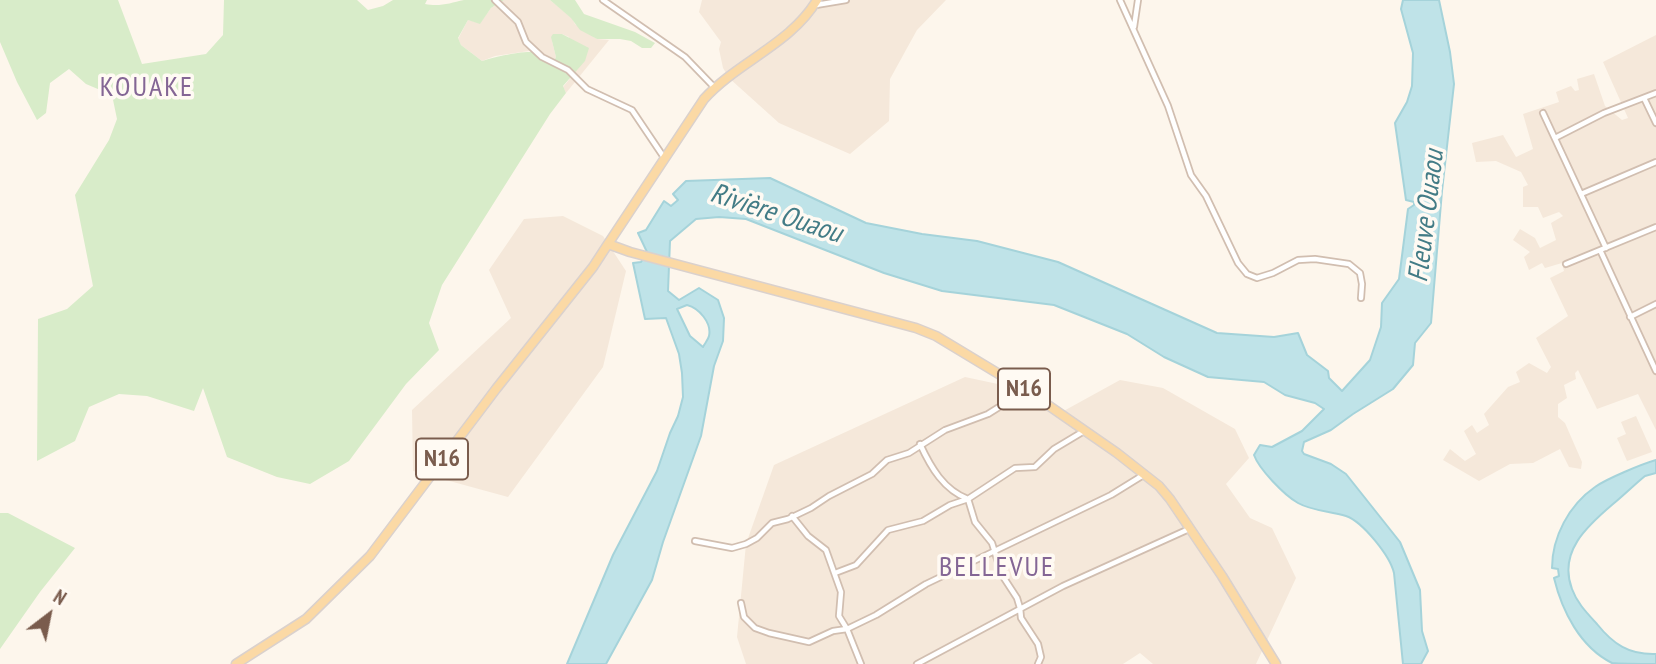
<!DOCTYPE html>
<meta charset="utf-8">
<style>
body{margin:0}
#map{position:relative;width:1656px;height:664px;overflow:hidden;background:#fdf6ec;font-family:"PT Sans Narrow",sans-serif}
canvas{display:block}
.north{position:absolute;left:14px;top:580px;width:70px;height:70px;-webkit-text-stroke:5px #fffaf3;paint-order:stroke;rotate:32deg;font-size:19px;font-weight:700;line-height:28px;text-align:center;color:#7a5c4d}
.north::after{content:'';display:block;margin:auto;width:24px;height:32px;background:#7a5c4d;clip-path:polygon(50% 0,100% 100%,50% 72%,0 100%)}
</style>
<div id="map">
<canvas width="1656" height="664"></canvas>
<div class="north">N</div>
</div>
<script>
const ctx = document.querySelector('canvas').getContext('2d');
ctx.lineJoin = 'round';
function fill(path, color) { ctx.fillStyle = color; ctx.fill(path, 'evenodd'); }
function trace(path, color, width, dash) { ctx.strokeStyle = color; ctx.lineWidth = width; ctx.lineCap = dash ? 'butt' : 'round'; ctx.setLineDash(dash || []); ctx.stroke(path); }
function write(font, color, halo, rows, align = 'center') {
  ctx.font = font + ' "PT Sans Narrow",sans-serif'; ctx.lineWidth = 7; ctx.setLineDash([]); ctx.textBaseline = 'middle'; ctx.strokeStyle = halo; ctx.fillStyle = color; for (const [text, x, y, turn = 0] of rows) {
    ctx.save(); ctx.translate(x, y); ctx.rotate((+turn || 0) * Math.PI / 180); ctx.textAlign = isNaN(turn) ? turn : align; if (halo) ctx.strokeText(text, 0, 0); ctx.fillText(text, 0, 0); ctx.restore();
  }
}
fill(new Path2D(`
 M504 0H550L572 18 575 24 597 39 609 40 566 93 563 87 573 75 569 37 562 34 552 41 556 57 554 61 529 51 495 56 482 61 461 45 458 39 468 20 480 23 491 8Z
 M702 0H946L917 30 890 79 889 121 850 154 779 123 729 78 723 68 719 49 721 42 699 12Z
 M1656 35V430L1638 394 1597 409 1578 370 1575 373 1576 379 1564 385 1567 398 1558 404V417L1565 423 1582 462 1581 469 1569 467 1560 449 1533 463 1510 464 1479 481 1443 460 1450 449 1465 461 1476 454 1464 431 1472 425 1477 433 1489 425 1484 414 1508 387 1520 382 1516 372 1529 363 1547 373 1551 367 1536 338 1568 316 1550 278 1564 271 1562 263 1545 268 1542 263 1529 270 1524 257 1530 252 1513 240 1520 229 1535 238 1540 248 1556 240 1551 223 1563 216 1559 212 1543 218 1538 207H1523V187L1528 185 1521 172 1496 161 1476 162 1472 143 1503 135 1516 157 1533 149 1523 114 1559 102 1556 92 1571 86 1575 91 1579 90 1577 79 1594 74 1605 106 1622 120 1628 118 1603 62Z
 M563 216 603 236 626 271 603 367 508 497 413 471 412 410 511 318 489 270 524 219Z
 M965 377 1026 390 1060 413 1120 380 1163 388 1235 429 1249 458 1226 484 1250 518 1272 528 1296 578 1256 664H1153L1140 653 1123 664H746L737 637 746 544 774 465Z
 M1636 416 1652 452 1627 461 1617 438 1626 434 1621 422Z`), '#f5e8da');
fill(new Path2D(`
 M0 0H118L142 64 206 54 223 35 224 0H357L368 10 383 6 393 0H427L425 4C440 7 450 3 464 0 476 0 491 0 504 0L491 8 480 24 468 20 458 38 461 45 482 61C494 57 527 49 539 53 544 55 549 59 554 61L556 57 551 37 553 34H562L589 48 585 61 563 86 566 93 550 114 442 285 429 323 439 350 406 384 349 461 310 484 277 477 227 457 203 388 194 411 147 396 119 394 89 407 75 441 37 461 38 319 67 309 93 286 75 195 109 140 117 119 112 95 86 84 69 69 50 83 46 113 37 120 17 82 0 42Z
 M550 0H575L584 14 635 32 655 43 651 48H642L631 41 620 39H597L580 30 571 18Z
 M0 513H8L75 548 40 592 0 649Z`), '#d8ecc9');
const water = new Path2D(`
 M1403 0H1439L1450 52 1454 84 1442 191 1431 323 1415 343 1413 365 1393 389 1353 414 1331 430 1304 442 1302 451 1304 454 1331 464 1346 474 1400 542 1420 590 1422 631 1428 651 1421 664H1403L1394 573C1390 556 1363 522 1346 516 1330 511 1312 511 1298 503 1284 495 1259 469 1254 455L1260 445 1272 447 1302 431 1324 409 1315 403 1285 395 1264 382 1208 377 1164 357 1127 334 1054 305 942 291 884 273 746 219 719 217 696 219 670 241 668 291 679 300 699 288 718 300 724 318 723 341 714 366 701 436 663 542 652 580 606 664H567L613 555 657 471 670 433 678 416 683 397 682 373 679 354 666 318 645 319 633 263 641 262 647 252 638 233 646 230 664 201 671 206 678 200 673 194 686 181 770 178 866 223 922 234 977 241 1058 262 1217 333 1274 337 1298 333 1307 355 1328 371 1329 378 1342 391 1370 360 1381 327 1382 303 1399 279 1408 209 1414 205V202L1406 200 1395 123 1407 102 1412 86 1413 53 1401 9ZM687 305C699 308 712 323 709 336 708 340 705 343 703 347L690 336 677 309Z
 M1656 460V473L1645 476C1634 485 1624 495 1613 504 1587 526 1558 552 1572 589 1577 603 1587 613 1597 624 1613 644 1629 655 1656 654V664C1644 664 1623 664 1612 663 1580 647 1562 611 1554 578L1559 576 1558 569 1552 568C1552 537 1569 505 1595 487 1606 479 1642 464 1656 460Z`);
fill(water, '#bfe3e8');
trace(water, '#a5d3da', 2);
const street = new Path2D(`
 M495 0 518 22 526 42 542 57 568 70 587 89 632 110 665 159
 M603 0 685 57 714 87
 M1120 0 1168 106 1191 175 1206 196 1238 263 1247 274 1257 278 1273 273 1298 260 1315 259 1349 264 1360 273 1362 284 1361 298
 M816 5 846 0
 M1134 27 1138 0
 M1644 98 1656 123
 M1543 113 1606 248
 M1555 138 1604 113 1656 93
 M1581 194 1656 162
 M1600 250 1656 371
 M1566 264 1656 227
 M1630 317 1656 304
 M920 444C931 468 944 490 968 499L975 522 992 543 1002 575 1017 598 1020 608 1021 618 1038 644 1041 657 1038 664
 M792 516 808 536 826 550 841 592 839 616 847 629 861 664
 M695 541 732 548 746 544 757 538 772 523 788 519 811 508 829 496 872 474 887 460 909 453 945 430 988 414 1015 397 1030 394
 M835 573 856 565 888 530 923 521 950 505 968 499 1015 468 1035 467 1054 449 1084 431
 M741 603 744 617 755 628 769 633 809 642 833 631 847 629 876 615 926 584 1111 495 1145 474
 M917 664 1063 586 1189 529`);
const primary = new Path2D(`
 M608 244 704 99C737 62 791 44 817 0
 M236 664 306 619 370 556 496 389 593 267 608 244 630 252 916 328 936 336 1032 394 1117 453 1159 486 1170 499 1222 576 1276 664`);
trace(street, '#d1beb0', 8);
trace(primary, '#dad1cd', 11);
trace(street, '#fff', 4.5);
trace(primary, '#fbd9a5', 8);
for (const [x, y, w] of [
 [1024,389,52],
 [442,459,52]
]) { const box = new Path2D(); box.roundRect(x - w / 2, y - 20.5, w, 41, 5); ctx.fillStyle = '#fffaf3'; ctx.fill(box); trace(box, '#7a5c4d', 2); }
write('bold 24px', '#7a5c4d', null, [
 ["N16",1024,389],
 ["N16",442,459]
]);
ctx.letterSpacing = '2px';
write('28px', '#846695', '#fffaf3', [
 ["KOUAKE",147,88],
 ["BELLEVUE",997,568]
]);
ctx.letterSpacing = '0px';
write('italic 28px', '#437c86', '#fffaf3', [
 ["Rivière Ouaou",776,214,18],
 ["Fleuve Ouaou",1427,216,-83]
]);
</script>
